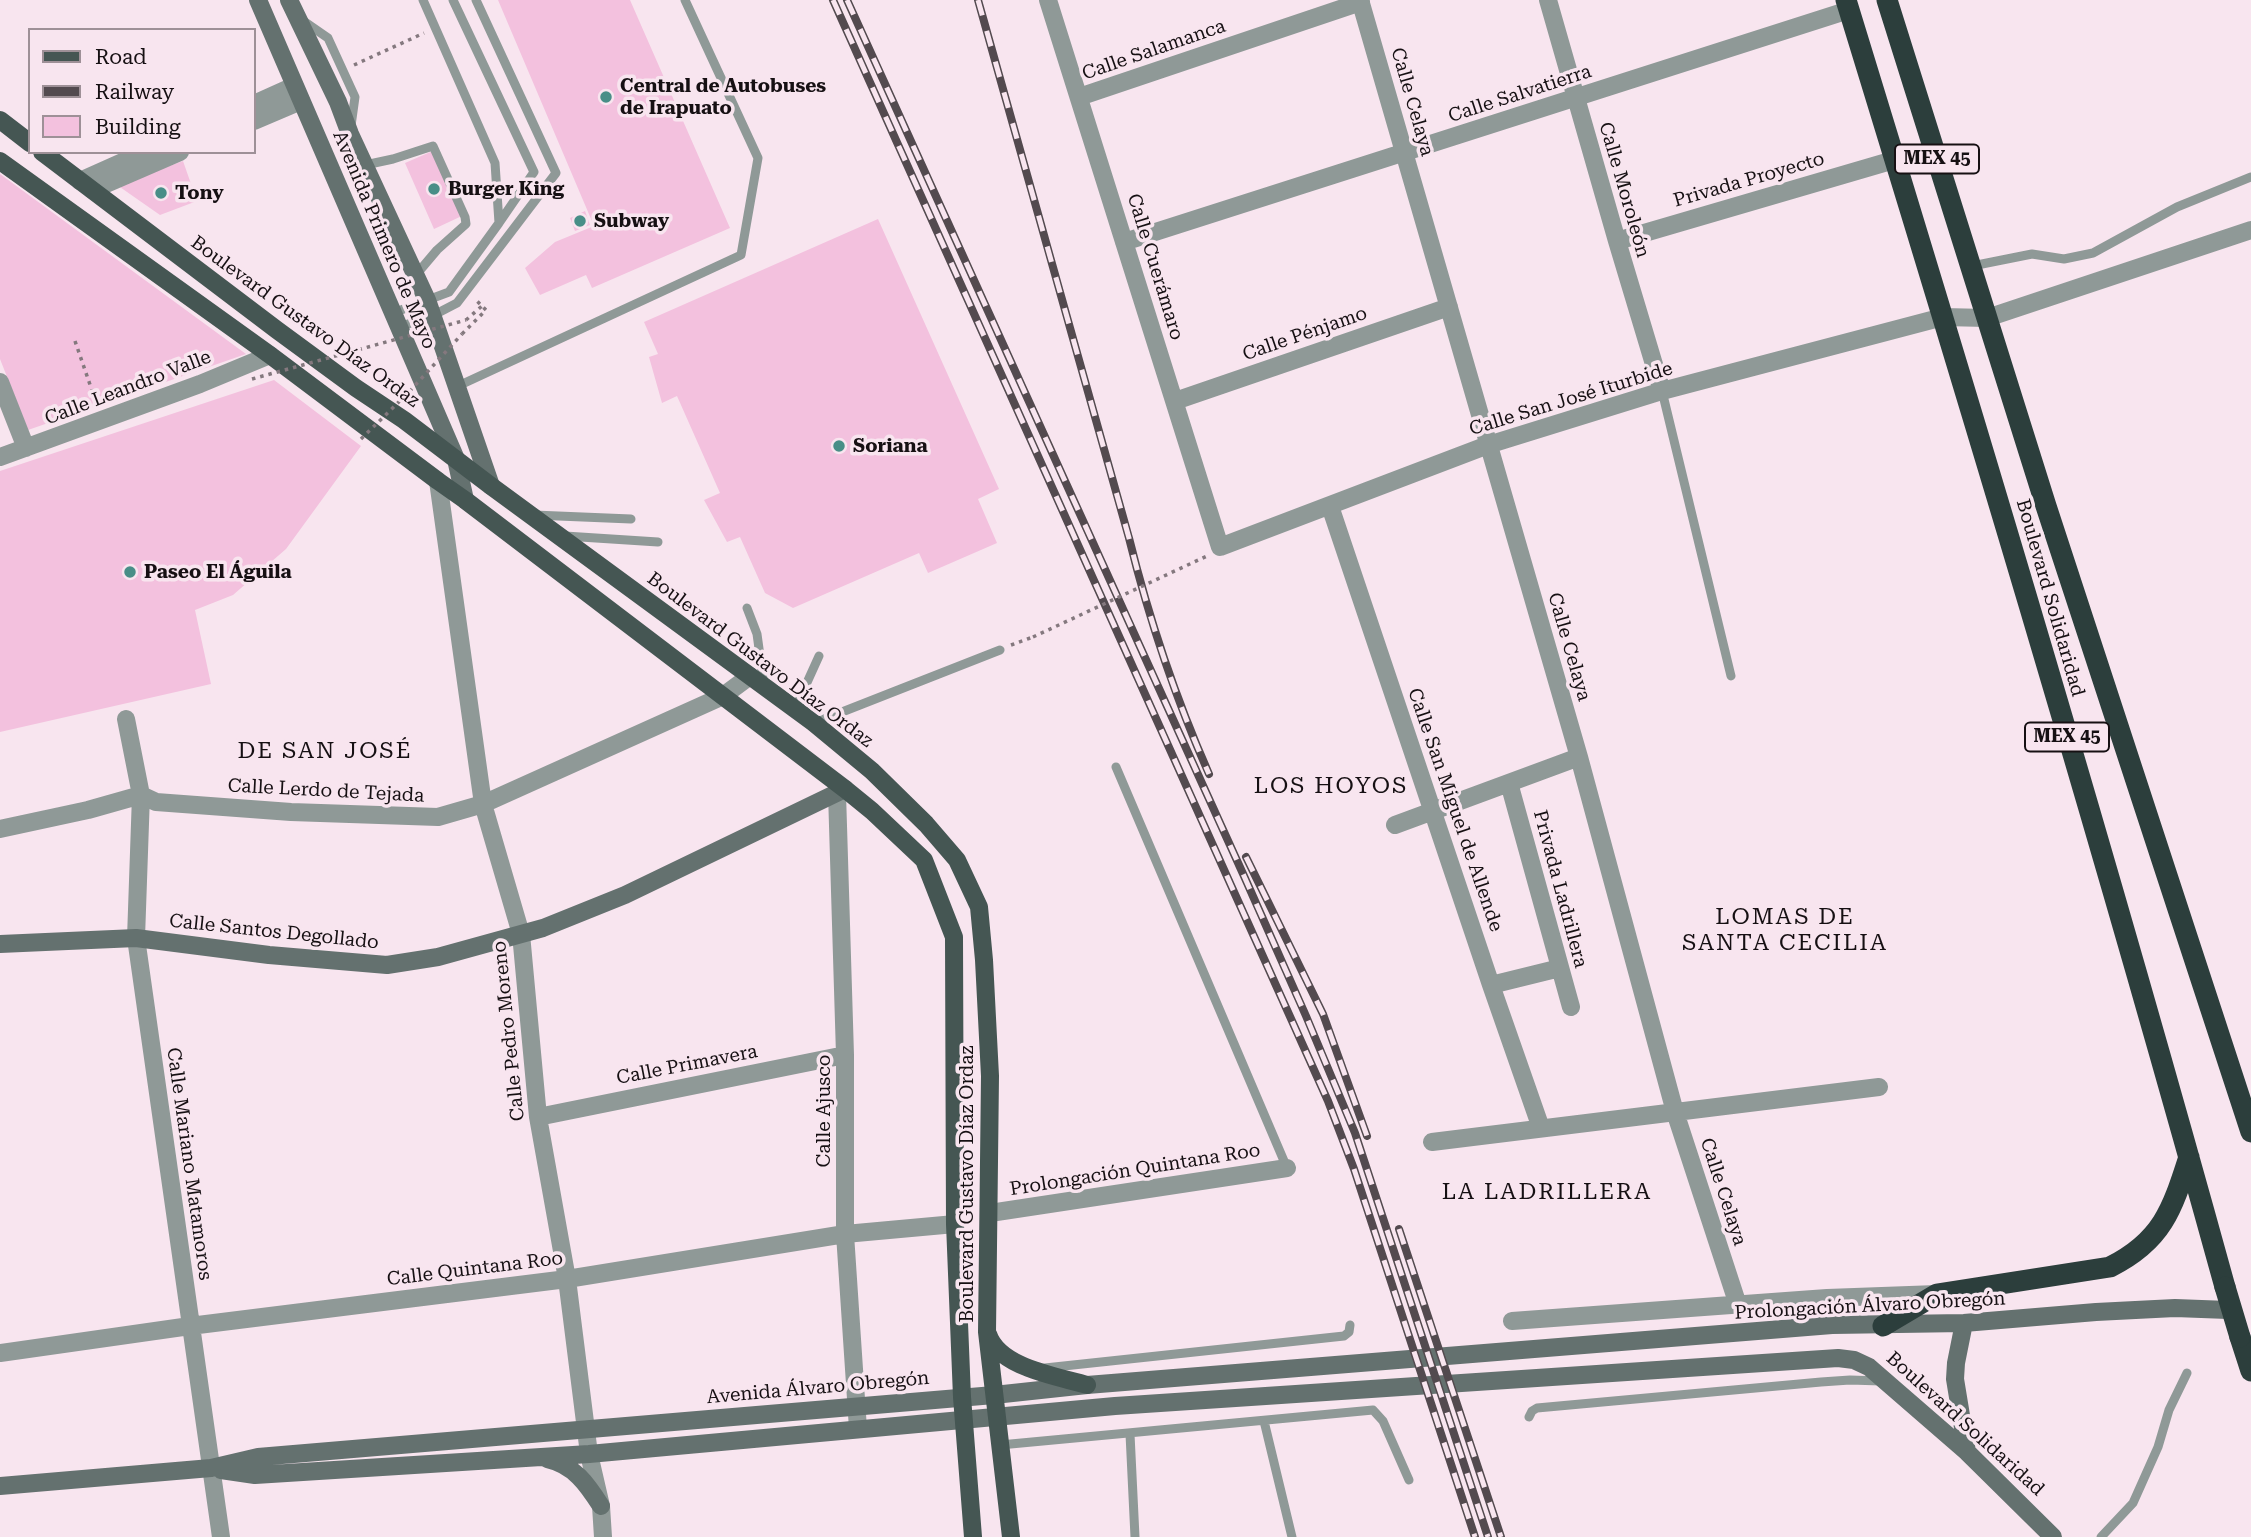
<!DOCTYPE html>
<meta charset="utf-8">
<style>
body{margin:0}
#map{position:relative;width:2251px;height:1537px;overflow:hidden;background:#f8e5ef;font-family:"Roboto Serif",serif}
canvas{display:block}
.legend{position:absolute;left:28px;top:28px;width:228px;height:126px;box-sizing:border-box;background:#f8e5ef;border:2px solid #9e9097;margin:0;padding:9px 12px;list-style:none;font-size:21px;color:#161013}
.legend li{display:flex;align-items:center;gap:14px;height:35px}
.legend b{width:35px;border:2px solid #9e9097}
</style>
<div id="map">
<canvas width="2251" height="1537"></canvas>
<ul class="legend">
<li><b style="height:9px;background:#455653"></b>Road</li>
<li><b style="height:9px;background:#534a4f"></b>Railway</li>
<li><b style="height:19px;background:#f3c1de"></b>Building</li>
</ul>
</div>
<script>
const ctx = document.querySelector('canvas').getContext('2d');
ctx.lineJoin = 'round';
function fill(path, color) { ctx.fillStyle = color; ctx.fill(path, 'evenodd'); }
function trace(path, color, width, dash) { ctx.strokeStyle = color; ctx.lineWidth = width; ctx.lineCap = dash ? 'butt' : 'round'; ctx.setLineDash(dash || []); ctx.stroke(path); }
function write(font, color, halo, rows, align = 'center') {
  ctx.font = font + ' "Roboto Serif",serif'; ctx.lineWidth = 7; ctx.setLineDash([]); ctx.textBaseline = 'middle'; ctx.strokeStyle = halo; ctx.fillStyle = color; for (const [text, x, y, turn = 0] of rows) {
    ctx.save(); ctx.translate(x, y); ctx.rotate((+turn || 0) * Math.PI / 180); ctx.textAlign = isNaN(turn) ? turn : align; if (halo) ctx.strokeText(text, 0, 0); ctx.fillText(text, 0, 0); ctx.restore();
  }
}
fill(new Path2D(`
 M498 0H630L730 228 592 288 586 275 540 295 525 268 555 242 594 226Z
 M435 150 464 215 434 229 405 163Z
 M183 161 197 201 160 215 117 185Z
 M0 174 246 354 28 430 0 359Z
 M585 211 590 225 575 231 570 218Z
 M878 219 999 489 978 499 997 543 928 573 919 553 793 608 765 593 740 537 727 542 704 500 720 493 677 396 662 403 649 357 658 354 644 322Z
 M274 380 361 446 286 549 233 595 195 610 211 684 0 732V471Z`), '#f3c1de');
trace(new Path2D(`
 M354 65 424 33
 M466 320 482 306
 M462 334 486 310 474 298
 M75 341 97 405
 M1011 645 1033 637`), '#84787e', 3.5, [3.5, 5]);
trace(new Path2D(`
 M453 0 534 172 499 223
 M302 20 328 38 355 97 351 126
 M365 165 393 159 433 146 465 217 466 224 437 250 415 276
 M1972 266 2032 254 2064 259 2093 253 2177 207 2251 177
 M393 313 449 292 499 223 495 163 423 0
 M399 327 432 316 457 303 556 173 476 0
 M458 386 741 255 758 158 685 0
 M1662 391 1731 676
 M534 515 631 519
 M565 536 658 542
 M747 608 757 634 764 685
 M795 709 819 656
 M814 723 1000 650
 M1116 767 1287 1168
 M1045 1368 1344 1336 1349 1332 1350 1325
 M1529 1417 1532 1411 1537 1408 1821 1382 1850 1380 1881 1381
 M1264 1421 1292 1537
 M1130 1434 1135 1537
 M1000 1445 1373 1410 1383 1421 1409 1480
 M2101 1537 2133 1503 2158 1447 2169 1410 2187 1373`), '#8f9997', 9);
trace(new Path2D(`
 M1048 0 1220 547 1488 445 1662 391 1943 317 1987 318 2251 230
 M1360 0 1579 757 1675 1112 1738 1305
 M1548 0 1617 241 1662 391
 M1079 97 1361 2
 M254 104 294 86
 M254 121 301 101
 M80 181 145 152
 M92 190 180 152
 M1617 241 1894 160
 M1124 242 1849 10
 M0 382 26 448
 M1175 401 1449 307
 M0 457 200 384 270 355
 M438 481 483 804 521 934 538 1117 567 1279 589 1454 601 1506 603 1537
 M1330 506 1491 985 1541 1128
 M126 719 141 795 136 938 221 1537
 M1509 783 1571 1007
 M837 793 845 1055V1234L858 1429
 M1395 825 1579 757
 M0 829 88 810 141 795 156 802 291 812 438 817 483 804 723 696 750 676
 M1491 985 1560 968
 M538 1117 845 1055
 M1432 1142 1879 1087
 M990 1213 1287 1168
 M1512 1321 1827 1298 1937 1294
 M0 1353 190 1326 567 1279 845 1234 955 1224`), '#8f9997', 18);
trace(new Path2D(`
 M258 0 456 459 465 500
 M289 0 338 102 350 134 427 300 491 486
 M0 944 136 938 269 955 387 965 438 957 543 928 625 895 845 789
 M1964 1323 1956 1363 1955 1379 1967 1452
 M547 1459C574 1465 587 1484 601 1506
 M221 1470 255 1475 589 1454 1115 1406 1838 1358 1854 1360 1869 1367 1967 1452 2053 1537
 M0 1486 211 1468 258 1457 994 1395 1087 1385 1832 1325 1964 1323 2096 1312 2175 1308 2228 1310`), '#64716f', 18);
trace(new Path2D(`
 M0 120 30 143
 M42 152 277 330 356 388 404 420 491 486 814 723 872 771 926 824 957 860 979 907 984 960 990 1076 987 1332 1011 1537
 M0 161 270 355 438 481 465 500 845 789 872 811 924 860 954 937 955 1224 962 1397 973 1537
 M988 1334C999 1368 1057 1376 1087 1385`), '#455653', 18);
trace(new Path2D(`
 M1846 0C1977 427 2106 856 2225 1287
 M1887 0 2046 506 2251 1132
 M1883 1326 1937 1294 2110 1267C2162 1241 2172 1210 2189 1157
 M2240 1337 2251 1371`), '#2c3e3c', 21);
const rail = new Path2D(`
 M833 0 1328 1101 1354 1169 1475 1537
 M847 0 1244 876 1306 1016 1355 1133 1488 1537
 M978 0 1129 538C1149 619 1175 697 1209 774
 M1246 857 1323 1014 1367 1136
 M1399 1229 1501 1537`);
trace(rail, '#534a4f', 8);
trace(rail, '#f8e5ef', 5, [16]);
trace(new Path2D(`
 M252 379 466 320
 M361 439 409 392 462 334
 M1033 637 1207 556`), '#84787e', 3.5, [3.5, 5]);
trace(new Path2D(`
 M2225 1287 2240 1337`), '#2c3e3c', 21);
for (const [x, y, r, color] of [
 [606,97,7,"#488e87"],
 [434,189,7,"#488e87"],
 [161,193,7,"#488e87"],
 [580,221,7,"#488e87"],
 [839,446,7,"#488e87"],
 [130,572,7,"#488e87"]
]) { const dot = new Path2D(); dot.arc(x, y, r, 0, 2 * Math.PI); ctx.fillStyle = color; ctx.fill(dot); trace(dot, '#f8e5ef', 2.5); }
for (const [x, y, w] of [
 [1937,159,84],
 [2067,737,84]
]) { const box = new Path2D(); box.roundRect(x - w / 2, y - 14.5, w, 29, 5); ctx.fillStyle = '#f8e5ef'; ctx.fill(box); trace(box, '#161013', 2); }
write('bold 18px', '#161013', null, [
 ["MEX 45",1937,159],
 ["MEX 45",2067,737]
]);
write('19px', '#161013', '#f8e5ef', [
 ["Calle Salamanca",1154,50,-19],
 ["Calle Salvatierra",1520,94,-18],
 ["Calle Celaya",1412,102,74],
 ["Privada Proyecto",1749,180,-16],
 ["Calle Moroleón",1624,190,74],
 ["Avenida Primero de Mayo",384,240,67],
 ["Calle Cuerámaro",1155,267,73],
 ["Boulevard Gustavo Díaz Ordaz",305,322,36],
 ["Calle Pénjamo",1305,334,-19],
 ["Calle Leandro Valle",128,388,-21],
 ["Calle San José Iturbide",1571,399,-17],
 ["Boulevard Solidaridad",2050,598,74],
 ["Calle Celaya",1569,647,74],
 ["Boulevard Gustavo Díaz Ordaz",760,660,37],
 ["Calle Lerdo de Tejada",326,791,3],
 ["Calle San Miguel de Allende",1455,810,71],
 ["Privada Ladrillera",1560,889,75],
 ["Calle Santos Degollado",274,932,6],
 ["Calle Pedro Moreno",509,1031,-96],
 ["Calle Primavera",687,1065,-11],
 ["Calle Ajusco",824,1111,-90],
 ["Calle Mariano Matamoros",189,1164,82],
 ["Prolongación Quintana Roo",1135,1170,-9],
 ["Boulevard Gustavo Díaz Ordaz",967,1184,-90],
 ["Calle Celaya",1723,1192,72],
 ["Calle Quintana Roo",475,1269,-7],
 ["Prolongación Álvaro Obregón",1870,1306,-3],
 ["Avenida Álvaro Obregón",818,1388,-5],
 ["Boulevard Solidaridad",1965,1424,42]
]);
write('bold 19px', '#161013', '#f8e5ef', [
 ["Central de Autobuses",620,86],
 ["de Irapuato",620,108],
 ["Burger King",448,189],
 ["Tony",175,193],
 ["Subway",594,221],
 ["Soriana",853,446],
 ["Paseo El Águila",144,572]
], 'left');
ctx.letterSpacing = '2px';
write('23px', '#161013', '#f8e5ef', [
 ["DE SAN JOSÉ",325,751],
 ["LOS HOYOS",1331,786],
 ["LOMAS DE",1785,917],
 ["SANTA CECILIA",1785,943],
 ["LA LADRILLERA",1547,1192]
]);
ctx.letterSpacing = '0px';
</script>
